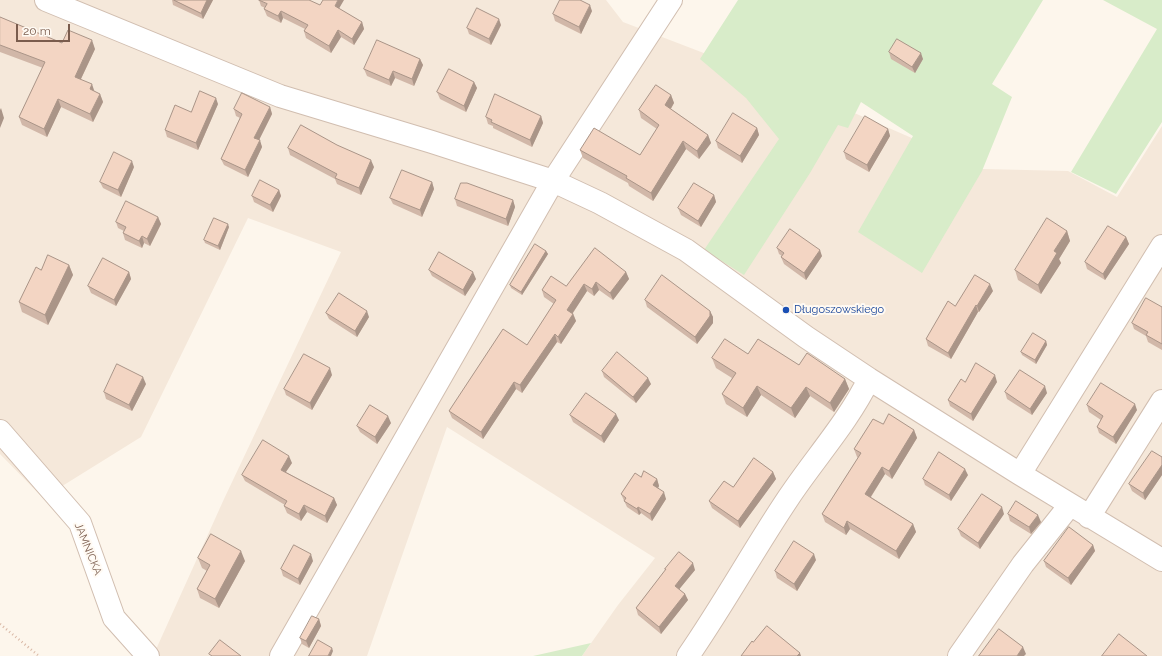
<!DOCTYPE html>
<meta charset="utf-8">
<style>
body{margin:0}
#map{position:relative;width:1162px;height:656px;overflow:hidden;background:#fdf6ec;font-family:Raleway,sans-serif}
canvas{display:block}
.scale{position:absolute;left:16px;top:24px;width:54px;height:18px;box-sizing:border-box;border:2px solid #7a5c4d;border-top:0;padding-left:5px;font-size:12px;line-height:14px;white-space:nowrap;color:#7a5c4d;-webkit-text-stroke:3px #fffaf3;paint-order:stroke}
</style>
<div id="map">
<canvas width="1162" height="656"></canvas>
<div class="scale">20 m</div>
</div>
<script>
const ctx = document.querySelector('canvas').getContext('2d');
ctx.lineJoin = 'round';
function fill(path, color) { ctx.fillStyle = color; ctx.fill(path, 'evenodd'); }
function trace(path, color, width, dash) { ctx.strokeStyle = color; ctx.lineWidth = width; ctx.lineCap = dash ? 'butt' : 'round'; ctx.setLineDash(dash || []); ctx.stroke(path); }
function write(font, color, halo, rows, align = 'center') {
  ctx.font = font + ' Raleway,sans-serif'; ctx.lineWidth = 4; ctx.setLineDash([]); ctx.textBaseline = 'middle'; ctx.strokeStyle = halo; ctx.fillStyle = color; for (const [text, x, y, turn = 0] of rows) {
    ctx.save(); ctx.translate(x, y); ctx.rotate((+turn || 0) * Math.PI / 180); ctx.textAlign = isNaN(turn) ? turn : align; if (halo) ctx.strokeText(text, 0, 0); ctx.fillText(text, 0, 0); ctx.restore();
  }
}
fill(new Path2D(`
 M0 0H606L623 22 813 95 983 169 1068 171 1117 197 1162 126V656H582L618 605 655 558 447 427 367 656H153L224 499 341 252 248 218 141 437 43 498 0 454Z`), '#f5e8da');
fill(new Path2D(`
 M738 0H1043L992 84 1012 97 982 171 922 273 858 232 913 136 861 102 848 128 838 125 810 173 744 275 704 250 779 139 746 98 700 59Z
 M1103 0H1162V122L1116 194 1071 172 1157 29Z
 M591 643 582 656H533Z`), '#d8ecc9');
const minor = new Path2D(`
 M46 0 280 96 432 142 553 181 600 203 686 250 806 337 869 379 1020 474 1162 560
 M0 431 80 523 114 618 148 656
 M1020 474 1162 246
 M1089 517 1162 401
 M281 656 553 181 671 0
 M688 656C724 604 754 549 789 497 815 458 848 422 869 379
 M959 656 1023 564 1070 505`);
trace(minor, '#d1beb0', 24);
trace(new Path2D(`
 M0 624 39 656`), '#d9b8a5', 2.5, [1, 3]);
trace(minor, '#fff', 22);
fill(new Path2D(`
 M172 0H213L203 19 173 5Z
 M259 0 320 5 339 9 362 22 364 29 354 45 341 37 331 53 306 38 304 31 305 29 283 18 281 23 267 16 264 9 265 8 261 6Z
 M592 11 581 34 555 21 553 14Z
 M0 17 62 43 95 49 81 79 94 91 100 94 103 102 93 122 61 107 47 137 22 125 19 117 43 68 0 52Z
 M501 25 491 45 469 34 467 28Z
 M889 52 923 59 915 73 891 59Z
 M420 59 423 65 414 86 395 78 391 86 367 76 364 69Z
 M474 82 477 88 466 112 440 99 437 92Z
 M671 95 674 103 671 109 708 135 711 143 699 159 686 149 653 201 629 186 628 183 583 158 580 150 640 155 657 129 641 118 639 110Z
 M218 104 198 150 167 137 165 130 191 112Z
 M270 107 272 114 259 140 262 147 248 177 224 165 221 159 240 118 236 116 234 109Z
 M541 116 543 123 532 147 493 128V126L488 124 486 117Z
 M757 128 759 135 742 163 718 148 716 141Z
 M888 129 890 136 869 172 846 159 844 152Z
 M288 148 374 167 361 195 337 184 335 179 290 155Z
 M134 167 121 197 103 188 100 182Z
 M432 182 434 189 422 217 393 204 390 198Z
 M279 190 281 196 273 212 254 202 252 196Z
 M714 195 716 202 701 227 681 215 678 208Z
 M455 199 513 200 515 207 508 226 457 206Z
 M158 217 161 224 150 246 144 243 142 248 125 240 123 233 124 231 118 228 116 222Z
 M229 227 220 250 205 243 204 240Z
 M1067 231 1070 241 1059 259 1061 263 1041 294 1018 280 1015 270Z
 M1126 237 1129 244 1105 280 1087 269 1085 262Z
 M777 248 822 256 806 280 784 264 781 257 782 256 779 254Z
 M546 251 548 254 522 295 511 288 510 285Z
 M69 265 73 275 48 325 22 312 19 302 41 270Z
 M429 270 476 279 465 296 432 276Z
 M129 272 131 279 116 306 91 293 88 286Z
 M626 272 629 279 613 300 599 290 594 296 587 291 573 313 576 321 561 344 557 342 522 393 516 389 483 439 452 418 449 411 527 345 554 304 544 297 542 290 566 286Z
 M993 291 979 312H978L951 359 928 346 926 339 955 306Z
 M645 300 710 311 713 317V323L697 344 647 307Z
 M1162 307V350L1148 342 1146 336 1134 329 1132 323Z
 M326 313 369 317 357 337 329 319Z
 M1046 341 1047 345 1036 364 1022 355 1021 352Z
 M748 354 799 365 845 379 849 389 834 412 810 396 795 418 761 395 747 417 726 404 722 394 732 378 716 368 712 358Z
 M602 371 651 384 636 403 604 377Z
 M332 375 312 410 286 395 284 389Z
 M965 382H997L973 421 950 406 948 400Z
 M146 384 132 411 106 399 104 392Z
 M1005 392 1047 393 1032 415 1007 399Z
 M1087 405 1137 410 1116 444 1099 433 1097 427 1101 420 1089 412Z
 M570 415 619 420 604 443 573 422Z
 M391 423 377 444 360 432 357 426Z
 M883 424 914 430 917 438 892 479 885 474 871 497 913 524 916 532 899 559 850 529 846 535 825 522 822 514 858 458 857 457 854 449Z
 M1162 457V475L1145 500 1132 491 1129 484Z
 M292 463 286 472 334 498 337 505 327 523 307 512 301 521 287 513 284 506 285 505 245 481 242 475Z
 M773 472 776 479 740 528 712 508 709 501 733 487Z
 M968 475 951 501 925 485 923 479Z
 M641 477 657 479 659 486 658 488 666 499 652 521 641 513 639 515 627 507 621 494Z
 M1004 514 980 549 961 536 958 529Z
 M1008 514 1041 522 1031 534 1010 521Z
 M1093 545 1095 551 1071 585 1046 567 1044 561Z
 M198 558 245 561 219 608 200 598 197 589 207 571 202 568Z
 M816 560 797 591 777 578 775 571Z
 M313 561 300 585 283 576 281 569Z
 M665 569 695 570 679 589 685 594 688 600 661 634 638 615 636 608 666 570Z
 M319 619 321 626 309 648 302 644 300 638Z`), '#d1b7a8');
fill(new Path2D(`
 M207 0H213L203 19 201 13Z
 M338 0H344L337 12 335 6Z
 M590 5 592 11 581 34 579 27Z
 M281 11 283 18 281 23 278 16Z
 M499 19 501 25 491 45 489 39Z
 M362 22 364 29 354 45 352 39Z
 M338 30 341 37 331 53 329 46Z
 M92 40 95 49 78 85 75 77Z
 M921 53 923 59 915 73 912 67Z
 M420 59 423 65 414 86 412 79Z
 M393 71 395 78 391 86 389 80Z
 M474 82 477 88 466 112 464 106Z
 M92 84 95 93 90 89Z
 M100 94 103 102 93 122 90 114Z
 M671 95 674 103 668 113 665 105Z
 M216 98 218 104 198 150 196 143Z
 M58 99 61 107 47 137 44 129Z
 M270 107 272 114 257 144 254 138Z
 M1 108 4 118 0 128V110Z
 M541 116 543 123 532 147 530 140Z
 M757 128 759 135 742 163 740 156Z
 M888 129 890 136 869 172 867 165Z
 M708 135 711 143 699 159 697 151Z
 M260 140 262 147 248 177 245 170Z
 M683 141 686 149 653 201 651 193Z
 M371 160 374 167 361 195 359 188Z
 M132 161 134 167 121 197 118 190Z
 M432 182 434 189 422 217 420 210Z
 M279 190 281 196 273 212 270 205Z
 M714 195 716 202 701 227 698 221Z
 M513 200 515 207 508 226 506 219Z
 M158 217 161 224 150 246 147 239Z
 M228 224 229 227 220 250 218 246Z
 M1067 231 1070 241 1059 259 1061 263 1041 294 1038 285 1054 251Z
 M142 236 144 243 142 248 139 241Z
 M1126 237 1129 244 1105 280 1103 274Z
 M820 250 822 256 806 280 804 273Z
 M546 251 548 254 522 295 521 292Z
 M69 265 73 275 48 325 45 315Z
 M129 272 131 279 116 306 114 300Z
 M473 272 476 279 465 296 463 290Z
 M626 272 629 279 613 300 610 293Z
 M596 282 599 290 594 296 592 289Z
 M584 284 587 291 570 317 567 310Z
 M990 284 993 291 979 312 977 306Z
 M976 305 978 312 951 359 948 353Z
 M367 311 369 317 357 337 355 331Z
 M710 311 713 317V323L697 344 695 337Z
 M573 314 576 321 561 344 558 337Z
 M555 334 557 342 522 393 520 385Z
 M1046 341 1047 345 1036 364 1035 360Z
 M330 368 332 375 312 410 310 403Z
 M995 375 997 382 973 421 971 414Z
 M143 377 146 384 132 411 129 405Z
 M648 378 651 384 636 403 633 397Z
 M845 379 849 389 834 412 830 403Z
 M514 382 516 389 483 439 481 432Z
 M757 386 761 395 747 417 743 408Z
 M1045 386 1047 393 1032 415 1030 409Z
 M806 387 810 396 795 418 791 408Z
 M1135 404 1137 410 1116 444 1113 437Z
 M616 414 619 420 604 443 601 436Z
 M388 416 391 423 377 444 375 437Z
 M914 430 917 438 892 479 889 471Z
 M289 456 292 463 283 476 281 470Z
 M1162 465V475L1145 500 1143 493Z
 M882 467 885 474 868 501 865 494Z
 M965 469 968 475 951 501 949 495Z
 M773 472 776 479 740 528 738 521Z
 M657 479 659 486 656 492 653 485Z
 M664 492 666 499 652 521 650 514Z
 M334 498 337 505 327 523 325 516Z
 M304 505 307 512 301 521 299 514Z
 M638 507 641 513 639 515 637 509Z
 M1002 507 1004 514 980 549 978 543Z
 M1038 515 1041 522 1031 534 1029 527Z
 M847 521 850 529 846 535 844 528Z
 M913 524 916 532 899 559 896 551Z
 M1093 545 1095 551 1071 585 1068 578Z
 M241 551 245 561 219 608 215 599Z
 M311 554 313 561 300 585 298 579Z
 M814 554 816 560 797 591 794 584Z
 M693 563 695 570 677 592 675 586Z
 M685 594 688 600 661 634 659 627Z
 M319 619 321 626 309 648 306 641Z
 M1023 647 1026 654 1024 656H1017Z
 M332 648 333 651 331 656H328Z
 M800 653 801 656H797Z`), '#aa9588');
const building = new Path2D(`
 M174 0H207L201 13Z
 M259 0H309L320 5 323 0H338L335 6 362 22 352 39 338 30 329 46 304 31 308 25 281 11 278 16 264 9 267 4Z
 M560 0H580L590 5 579 27 553 14Z
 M477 8 499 19 489 39 467 28Z
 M0 17 62 43 68 30 92 40 75 77 92 84 90 89 100 94 90 114 58 99 44 129 19 117 45 62 0 45Z
 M897 39 921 53 912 67 889 52Z
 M377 40 420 59 412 79 393 71 389 80 364 69Z
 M449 69 474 82 464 106 437 92Z
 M656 85 671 95 665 105 708 135 697 151 683 141 651 193 626 178 627 176 580 150 594 128 640 155 659 125 639 110Z
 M200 91 216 98 196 143 165 130 175 105 191 112Z
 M242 93 270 107 254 138 260 140 245 170 221 159 242 114 234 109Z
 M495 94 541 116 530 140 491 122 492 120 486 117Z
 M733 113 757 128 740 156 716 141Z
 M865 116 888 129 867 165 844 152Z
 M301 125 337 145 371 160 359 188 335 178 337 174 288 148Z
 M114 152 132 161 118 190 100 182Z
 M402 170 432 182 420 210 390 198Z
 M260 180 279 190 270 205 252 196Z
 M461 183H467L513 200 506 219 455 199Z
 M694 183 714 195 698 221 678 208Z
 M126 201 158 217 147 239 142 236 139 241 123 233 126 227 116 222Z
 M214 218 228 224 218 246 204 240Z
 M1047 218 1067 231 1054 251 1057 253 1038 285 1015 270Z
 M1108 226 1126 237 1103 274 1085 262Z
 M790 229 820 250 804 273 781 257 784 253 777 248Z
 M535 244 546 251 521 292 510 285Z
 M595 248 626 272 610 293 596 282 592 289 584 284 567 310 573 314 558 337 555 334 520 385 514 382 481 432 449 411 503 329 527 345 556 300 542 290 551 276 566 286Z
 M439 252 473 272 463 290 429 270Z
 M48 255 69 265 45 315 19 302 36 267 41 270Z
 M103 258 129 272 114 300 88 286Z
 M662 275 710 311V316L695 337 645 300Z
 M975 275 990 284 977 306 976 305 948 353 926 339 948 301 955 306Z
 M339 293 367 311 355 331 326 313Z
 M1146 298 1162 307V344L1146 335 1148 332 1132 323Z
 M1033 333 1046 341 1035 360 1021 352Z
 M725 339 748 354 758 339 799 365 807 353 845 379 830 403 806 387 791 408 757 386 743 408 722 394 736 373 712 358Z
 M617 352 648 378 633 397 602 371Z
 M304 354 330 368 310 403 284 389Z
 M976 363 995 375 971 414 948 400 961 379 965 382Z
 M117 364 143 377 129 405 104 392Z
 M1020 370 1045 386 1030 409 1005 392Z
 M1101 383 1135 404 1113 437 1097 427 1103 416 1087 405Z
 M586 393 616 414 601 436 570 415Z
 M370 405 388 416 375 437 357 426Z
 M889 414 914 430 889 471 882 467 865 494 913 524 896 551 847 521 844 528 822 514 861 453 854 449 873 419 883 424Z
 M263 440 289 456 281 470 334 498 325 516 304 505 299 514 284 506 287 501 242 475Z
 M1152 451 1162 457V465L1143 493 1129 484Z
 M939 452 965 469 949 495 923 479Z
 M754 458 773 472 738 521 709 501 724 481 733 487Z
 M644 471 657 479 653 485 664 492 650 514 638 507 637 509 624 501 626 498 621 494 635 473 641 477Z
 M982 494 1002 507 978 543 958 529Z
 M1016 501 1038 515 1029 527 1008 514Z
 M1069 527 1093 545 1068 578 1044 561Z
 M211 534 241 551 215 599 197 589 210 565 198 558Z
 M794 541 814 554 794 584 775 571Z
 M294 545 311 554 298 579 281 569Z
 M679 552 693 563 675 586 685 594 659 627 636 608 666 569H665Z
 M312 616 319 619 306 641 300 638Z
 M767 626 800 653 797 656H741L752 641 753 642Z
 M999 629 1023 647 1017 656H979Z
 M1119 634 1147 656H1102Z
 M220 640 241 656H212L209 654Z
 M318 640 332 648 328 656H309Z`);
fill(building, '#f3d5c3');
trace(building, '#aa9588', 1);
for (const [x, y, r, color] of [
 [786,310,4,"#1a4fb4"]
]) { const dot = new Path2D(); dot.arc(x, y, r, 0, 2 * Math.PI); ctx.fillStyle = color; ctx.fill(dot); trace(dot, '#fffaf3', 1.5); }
write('11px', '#164399', '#fffaf3', [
 ["Długoszowskiego",794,310]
], 'left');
write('11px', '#7a5c4d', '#fffaf3', [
 ["JAMNICKA",88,549,68]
]);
</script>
